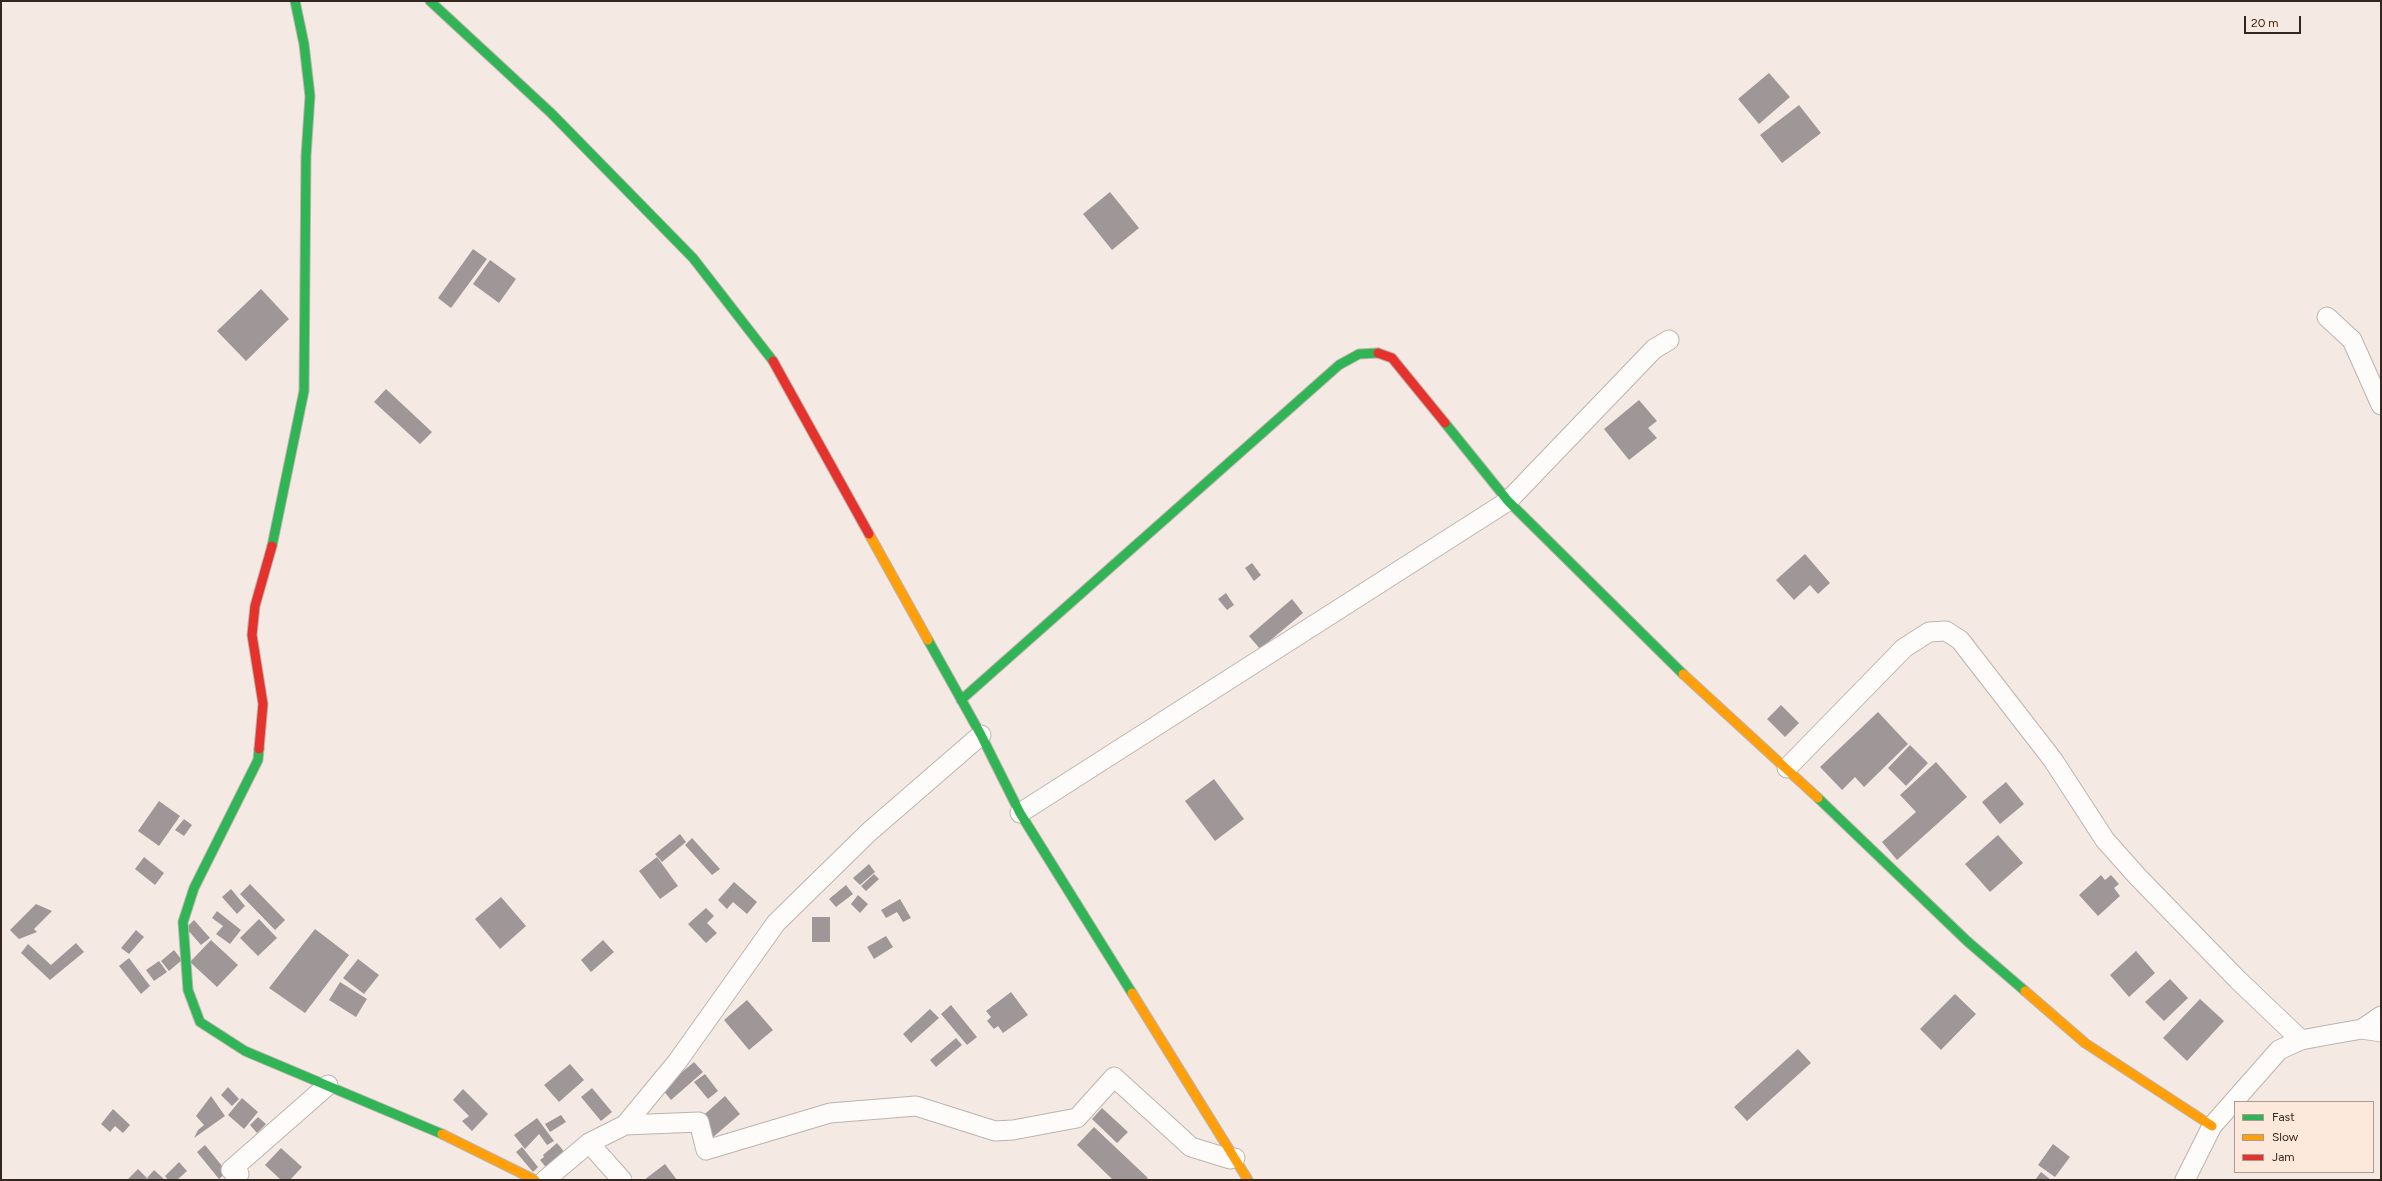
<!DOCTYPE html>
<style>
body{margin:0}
#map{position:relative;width:2382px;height:1181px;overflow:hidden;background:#f5eae3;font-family:Figtree,sans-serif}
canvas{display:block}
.frame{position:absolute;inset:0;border:2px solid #32261e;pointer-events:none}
.legend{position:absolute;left:2234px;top:1101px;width:140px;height:72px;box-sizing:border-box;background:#fce9dc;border:1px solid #ab9b90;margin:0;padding:5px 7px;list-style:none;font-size:12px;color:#32261e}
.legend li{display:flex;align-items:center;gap:8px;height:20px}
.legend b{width:20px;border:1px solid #ab9b90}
.scale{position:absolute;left:2244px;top:16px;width:57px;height:18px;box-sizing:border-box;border:2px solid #32261e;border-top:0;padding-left:5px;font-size:12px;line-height:14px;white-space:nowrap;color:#32261e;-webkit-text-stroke:3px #fce9dc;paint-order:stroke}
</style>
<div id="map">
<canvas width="2382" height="1181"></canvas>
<div class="frame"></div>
<ul class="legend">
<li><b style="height:5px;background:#30b455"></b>Fast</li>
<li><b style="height:5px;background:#ff9f0a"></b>Slow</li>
<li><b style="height:5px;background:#e5322d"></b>Jam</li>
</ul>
<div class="scale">20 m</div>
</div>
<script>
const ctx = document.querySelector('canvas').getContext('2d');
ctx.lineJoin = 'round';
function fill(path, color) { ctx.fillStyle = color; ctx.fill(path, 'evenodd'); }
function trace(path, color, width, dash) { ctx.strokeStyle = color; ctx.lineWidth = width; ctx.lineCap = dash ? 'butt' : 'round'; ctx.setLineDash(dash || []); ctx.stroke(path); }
fill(new Path2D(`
 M1769 73 1790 97 1759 124 1738 99Z
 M1799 105 1821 133 1782 163 1760 135Z
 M1110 192 1139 228 1112 250 1083 214Z
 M473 249 487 259 451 308 438 298Z
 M490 260 516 279 499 303 473 284Z
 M261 289 289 319 246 361 217 331Z
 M386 389 432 432 420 444 374 402Z
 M1639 400 1657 421 1648 428 1657 438 1629 460 1604 429Z
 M1805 554 1830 583 1818 594 1810 585 1794 600 1776 580Z
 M1252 563 1261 575 1254 581 1245 568Z
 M1226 593 1234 605 1227 610 1218 599Z
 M1292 599 1303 613 1260 649 1249 636Z
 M1781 705 1799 723 1785 737 1767 719Z
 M1878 712 1908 744 1864 787 1855 777 1842 790 1820 767Z
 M1910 745 1928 763 1906 786 1888 768Z
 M1936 762 1967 797 1897 860 1882 842 1916 812 1900 795Z
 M1214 779 1244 819 1215 841 1185 801Z
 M2006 782 2024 804 2000 824 1982 802Z
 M159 801 180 816 159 846 138 831Z
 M184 819 192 825 184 836 175 830Z
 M680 834 686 842 662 862 655 854Z
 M1998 835 2023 863 1990 892 1965 864Z
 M692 838 720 869 712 875 685 845Z
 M144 857 164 873 155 885 135 869Z
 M657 857 678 886 660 899 639 871Z
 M869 864 875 872 860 885 853 878Z
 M874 874 879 879 866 891 861 886Z
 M2101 875 2105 880 2111 875 2119 884 2114 888 2120 896 2098 916 2079 895Z
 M734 882 757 902 747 914 733 902 727 909 718 900Z
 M250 884 285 920 275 930 240 894Z
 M846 885 853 894 836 907 829 899Z
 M231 889 245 906 237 914 222 897Z
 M858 895 868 904 860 913 851 904Z
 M501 897 526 926 500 949 475 919Z
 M900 899 911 918 903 922 897 912 886 918 881 910Z
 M36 904 52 911 34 929 37 932 19 939 10 930Z
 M706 908 714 916 707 923 717 933 706 943 688 924Z
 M217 911 241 930 230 944 216 934 223 926 212 918Z
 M812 917H830V942H812Z
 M259 919 277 938 258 956 240 938Z
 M194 920 210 938 201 945 186 928Z
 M315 929 349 955 305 1013 269 988Z
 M136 930 144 937 129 954 121 948Z
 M886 936 893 947 874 959 867 947Z
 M211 940 238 965 217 987 190 962Z
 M603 940 614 952 591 972 581 960Z
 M76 943 84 952 50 980 21 953 28 944 51 965Z
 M174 950 182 960 169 971 161 961Z
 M2136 951 2155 973 2129 997 2110 975Z
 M129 958 150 986 141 994 119 966Z
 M358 959 379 975 364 994 343 978Z
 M159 961 167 972 154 981 146 970Z
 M2170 979 2188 998 2164 1021 2145 1002Z
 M340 982 367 999 356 1017 329 1000Z
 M1011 992 1028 1015 1003 1033 998 1026 994 1029 987 1021 991 1017 986 1011Z
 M1955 994 1976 1014 1941 1050 1920 1029Z
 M2200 999 2224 1021 2187 1061 2163 1038Z
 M747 1000 773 1030 749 1050 724 1020Z
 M951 1005 977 1037 967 1045 941 1014Z
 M930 1009 939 1018 911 1043 903 1034Z
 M956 1038 962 1045 936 1067 930 1060Z
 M1798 1049 1811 1063 1747 1121 1734 1107Z
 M694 1062 703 1072 671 1100 662 1089Z
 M570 1064 584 1080 559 1102 544 1085Z
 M705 1074 718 1091 708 1099 694 1082Z
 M228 1087 239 1099 232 1106 221 1095Z
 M592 1088 612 1112 601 1121 581 1097Z
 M463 1089 488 1114 472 1131 462 1121 469 1116 453 1100Z
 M211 1096 225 1116 194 1138 198 1130 204 1125 196 1116Z
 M725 1096 740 1114 712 1138 697 1121Z
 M242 1098 258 1112 244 1129 228 1115Z
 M1102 1108 1128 1132 1117 1143 1092 1119Z
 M113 1109 130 1125 123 1133 115 1126 110 1132 101 1124Z
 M561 1115 566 1122 550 1132 545 1124Z
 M258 1117 266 1124 257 1133 250 1125Z
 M537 1118 554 1141 547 1145 539 1134 525 1149 514 1135Z
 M1094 1127 1148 1178 1146 1180H1113L1077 1145Z
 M557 1143 566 1154 553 1176 540 1160 544 1157 543 1155Z
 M2053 1144 2070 1157 2055 1177 2038 1165Z
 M205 1145 227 1172 219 1179 197 1152Z
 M522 1147 538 1167 533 1172 516 1152Z
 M281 1148 302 1167 290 1180H281L265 1165Z
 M179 1162 187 1171 177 1180H168L165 1176Z
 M665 1164 677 1180H644Z
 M138 1169 147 1178 145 1180H127Z
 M154 1170 165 1180H149L147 1178Z
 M2041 1172 2051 1180H2035Z`), '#9f9698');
const street = new Path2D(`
 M2327 317 2352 340 2381 405
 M1787 768 1904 648 1929 632 1946 631 1960 640 2053 760 2105 840 2137 876 2238 980 2301 1040
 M1020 813 1508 501 1654 349 1669 340
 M2362 1029 2381 1016
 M625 1125 699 1122 706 1150 830 1113 916 1106 995 1131 1013 1130 1077 1118 1114 1077 1191 1147 1230 1159 1235 1158
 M589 1143 622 1180
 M235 1180 239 1174 231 1170 328 1085
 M545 1180 589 1143 625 1125 677 1062 776 923 869 832 981 735
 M2185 1180 2212 1126 2279 1050 2301 1040 2328 1035 2362 1029 2381 1032`);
const fast = new Path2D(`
 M430 1 551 113 693 258 773 361
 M1445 423 1508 501 1683 674
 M272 546 304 391 306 156 310 96 304 44 295 1
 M928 640 981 735 1020 813 1132 993
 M961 700 1339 365 1359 354 1378 353
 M259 749 258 760 194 888 183 922 188 990 200 1022 245 1051 442 1134
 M1818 798 1967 941 2025 991`);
const slow = new Path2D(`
 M869 534 928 640
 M1683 674 1818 798
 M2025 991 2085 1043 2212 1126
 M1132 993 1248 1180
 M442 1134 535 1180`);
const jam = new Path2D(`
 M1378 353 1392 358 1445 423
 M773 361 869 534
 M259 749 263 704 252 635 255 606 272 546`);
trace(street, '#bdb3ac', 21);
trace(fast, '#bdb3ac', 11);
trace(slow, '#bdb3ac', 11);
trace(jam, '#bdb3ac', 11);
trace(street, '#fefcfb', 19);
trace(fast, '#30b455', 9);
trace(slow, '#ff9f0a', 9);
trace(jam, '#e5322d', 9);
</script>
